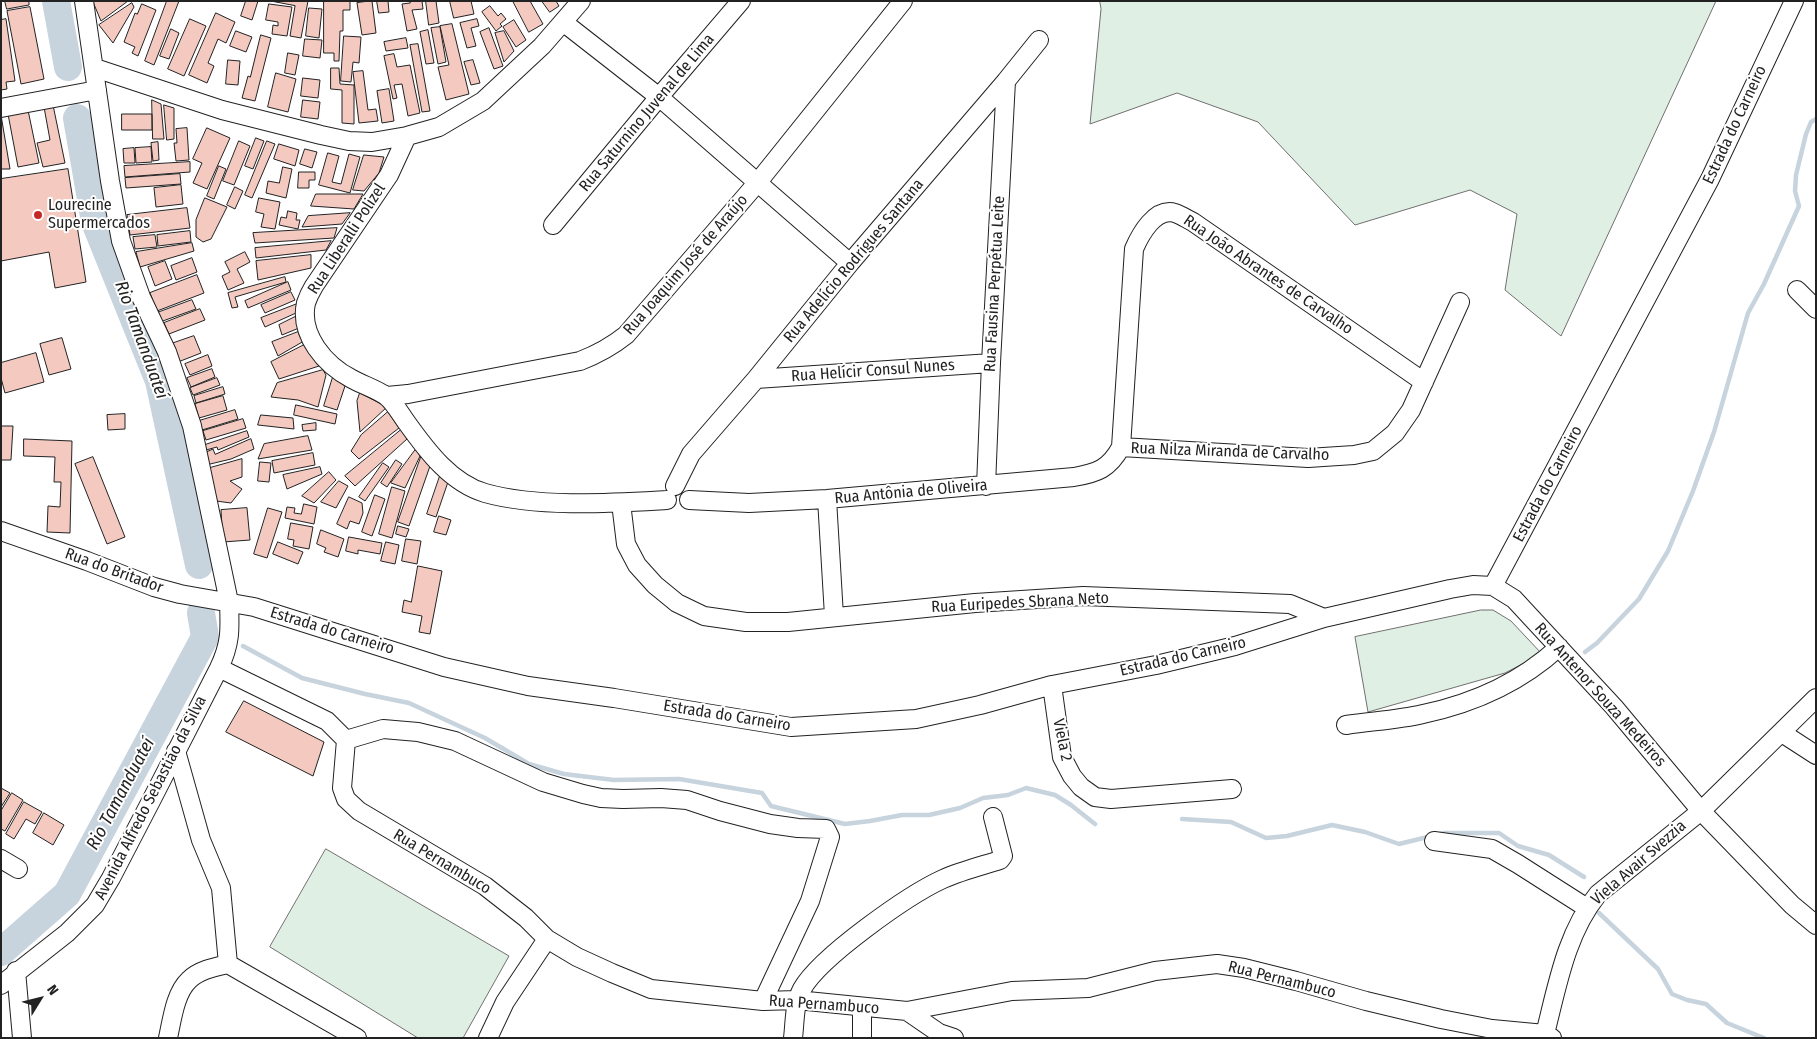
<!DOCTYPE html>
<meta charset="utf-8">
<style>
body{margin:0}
#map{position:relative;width:1817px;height:1039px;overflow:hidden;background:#fff;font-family:"Fira Sans Condensed",sans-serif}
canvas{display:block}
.frame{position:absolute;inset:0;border:2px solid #222;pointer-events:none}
.north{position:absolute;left:15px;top:974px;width:50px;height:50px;-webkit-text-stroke:4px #fff;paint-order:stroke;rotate:54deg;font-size:14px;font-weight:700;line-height:20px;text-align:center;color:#222}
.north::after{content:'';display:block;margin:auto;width:18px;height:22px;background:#222;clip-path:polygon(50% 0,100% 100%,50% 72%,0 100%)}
</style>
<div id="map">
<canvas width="1817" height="1039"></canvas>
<div class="frame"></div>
<div class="north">N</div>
</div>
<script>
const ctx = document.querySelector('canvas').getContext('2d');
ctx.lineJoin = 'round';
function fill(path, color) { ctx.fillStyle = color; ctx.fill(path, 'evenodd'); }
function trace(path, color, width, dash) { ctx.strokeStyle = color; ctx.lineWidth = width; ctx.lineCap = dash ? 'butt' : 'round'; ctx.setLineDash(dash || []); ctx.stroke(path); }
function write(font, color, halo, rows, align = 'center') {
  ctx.font = font + ' "Fira Sans Condensed",sans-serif'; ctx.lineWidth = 4; ctx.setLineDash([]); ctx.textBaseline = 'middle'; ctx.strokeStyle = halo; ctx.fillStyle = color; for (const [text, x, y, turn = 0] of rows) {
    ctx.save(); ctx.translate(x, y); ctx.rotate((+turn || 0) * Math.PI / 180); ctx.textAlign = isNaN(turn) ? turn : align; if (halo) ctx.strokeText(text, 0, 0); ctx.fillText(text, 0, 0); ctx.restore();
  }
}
const green = new Path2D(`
 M1100 1H1716L1561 336 1505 290 1517 214 1470 190 1355 225 1258 122 1177 93 1090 124 1101 9Z
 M1481 610H1493L1511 621 1542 654 1505 673 1368 712 1355 637Z
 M326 849 509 956 463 1038H418L270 947Z`);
fill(green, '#e0efe3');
trace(green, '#6f6f6f', 1);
trace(new Path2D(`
 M243 646 302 678 365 694 409 703 485 738 529 764 564 774 614 780 679 779 762 793 771 806 845 824 870 821 902 815H929L960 808 983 798 1008 795 1026 788 1055 795 1071 805 1095 824
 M1585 652 1597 643 1639 599 1668 551 1693 491 1714 432 1748 313 1764 284 1799 206 1795 191 1796 175 1806 134 1811 122 1816 119
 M1182 819 1231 822 1266 838 1287 836 1332 825 1365 832 1399 844 1444 833H1499L1518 846 1549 855 1584 877
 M1599 913 1658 969 1672 994 1687 1000 1706 1004 1727 1023 1764 1038`), '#c7d3dd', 4.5);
trace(new Path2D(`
 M56 1 68 67
 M77 118 95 222 159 381 199 565
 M1 952 67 894 205 637 201 613`), '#c7d3dd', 28);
const building = new Path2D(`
 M5 1H29V5L7 9Z
 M94 1H128L101 21 93 2Z
 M167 1H179L154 65 145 61Z
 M246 1H258L252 20 241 16Z
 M271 1H308L301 38 290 36 295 6Z
 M324 1H350V10H343V31H340L339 61H334V53H324Z
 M372 1 376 33 362 35 357 3Z
 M377 1H388L389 12 379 13Z
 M410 1H422L423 9 412 10 417 29 407 31 402 4 410 3Z
 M426 1H436L439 23 429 25Z
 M450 1H471L474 14 454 18Z
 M513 1H530L543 24 529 32Z
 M542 1H556L559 6 550 12Z
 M132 3 134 7 113 43 99 25Z
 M142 4 156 10 138 56 132 53 135 47 124 42 135 13 137 14Z
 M269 4 292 7 287 36 272 34 273 25 278 26V22L266 20Z
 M490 6 498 16 501 13 506 19 500 24 502 26 496 31 482 12Z
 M30 7 44 79 21 84 7 11Z
 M309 8 322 9 319 38 306 36Z
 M216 13 235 22 226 43 218 39 208 63 214 66 207 83 189 75Z
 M6 19 15 81 6 82 7 89 1 90V20Z
 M190 19 206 26 184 76 168 69Z
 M477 19 479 26 471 28 476 46 467 48 460 23Z
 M514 20 526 40 516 47 503 27Z
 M452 24 469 94 446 100 438 67 449 65 440 26Z
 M440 27 446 62 438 64 431 28Z
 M489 28 503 66 494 69 480 32Z
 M171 29 179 33 169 59 160 56Z
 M428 30 434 63 426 64 420 32Z
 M236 31 252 37 246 52 230 46Z
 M504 31 514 51 504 62 495 33Z
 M261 35 271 38 255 101 242 98 248 76 250 77Z
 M344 36 361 37 359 63 353 62 351 82 341 81Z
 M406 38 408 48 386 51 384 42Z
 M305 39 322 40 320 58 303 56Z
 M418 44 430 111 422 112 410 45Z
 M288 53 299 55 295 75 285 73Z
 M394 54 397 67 410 65 420 113 408 116 402 84 394 85 397 98 393 99 384 56Z
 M228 60 240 61 238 85 226 84Z
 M473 60 480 83 471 85 464 62Z
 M331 68H339L340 84 354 85V124L342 123V90L331 89Z
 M363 71 368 110 376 109 378 121 359 123 353 72Z
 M276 73 296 79 288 112 268 107Z
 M303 78 320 80 318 98 301 96Z
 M389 89 394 121 382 123 377 91Z
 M152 100 161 104 164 139H153Z
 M303 100 320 102 318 119 301 117Z
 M53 105 65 163 43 167 37 143 50 140 44 107Z
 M164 105 174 108V139L167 140Z
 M28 110 39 163 18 167 8 114Z
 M122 114H152V130H122Z
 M1 115 10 169H1Z
 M187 128 189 160 176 161 174 143H177L176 129Z
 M207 128 230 138 207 189 193 183 202 163 193 159Z
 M256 138 264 141 253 169 245 166Z
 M239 141 250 146 234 185 223 181Z
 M267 141 275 144 252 198 245 195Z
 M158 142 159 160 153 161 151 143Z
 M279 144 299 150 295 166 274 159Z
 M151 147 152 162 136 163 135 148Z
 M134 148 135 163H124L123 149Z
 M305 149 317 152 312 168 300 164Z
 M328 153 339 156 332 182 341 184 349 154 360 157 350 193 319 185Z
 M364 155 384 157 379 173 364 191 353 190Z
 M190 162V172L125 177 124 166Z
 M219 166 226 169 214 199 207 196Z
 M283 167 292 169 286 198 266 193 268 181 279 183Z
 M68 169 86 282 55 288 49 252 1 261V179Z
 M299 172H315V180H309V188H298Z
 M180 174 181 184 126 188 125 178Z
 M181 185 183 204 156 207 154 188Z
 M235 187 243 191 235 209 227 205Z
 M316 194H363L354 209 311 206Z
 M205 198 227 207 211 239 203 242 196 237V220Z
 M259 198 280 202 275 229 261 227 264 214 256 212Z
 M187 208 190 228 130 235 127 215Z
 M288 211 297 213 296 220H300L298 229 279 225 281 217 286 218Z
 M350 213 342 224 302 227 308 216Z
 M337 228 334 238 255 243 253 233Z
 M190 231 191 242 158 246 157 235Z
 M155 235 157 247 135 249 133 237Z
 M331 241 326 250 256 258 255 248Z
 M192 243 194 251 140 267 136 252Z
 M245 252 250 262 237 269 244 283 228 290 222 276 230 272 225 262Z
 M311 255V268L258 280 256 261Z
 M192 258 197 272 176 280 171 266Z
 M165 261 172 279 155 286 148 267Z
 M197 275 204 293 157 311 150 293Z
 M285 277 286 282 235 297 238 307 232 308 228 293Z
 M288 282 291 290 248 308 245 301Z
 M291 292 295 300 265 313 261 305Z
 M192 300 196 309 160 322 157 313Z
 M297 304 296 313 265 327 261 318Z
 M200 309 205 320 169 334 164 323Z
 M297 316 299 328 282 335 279 325Z
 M298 332 304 341 278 356 272 342Z
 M194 336 201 353 178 362 171 344Z
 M62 338 71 369 49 375 40 344Z
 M306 344 319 366 279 379 271 362Z
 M36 353 44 382 5 393 1 378V363Z
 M208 355 212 366 190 375 185 364Z
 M212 369 215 377 191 387 187 378Z
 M323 370 326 375 318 407 298 400 271 397 277 383Z
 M333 377 345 386 337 410 324 406Z
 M217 378 220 385 193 395 190 388Z
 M223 387 225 394 196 403 194 396Z
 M360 393 387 407 360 432 357 401Z
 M223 396 227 410 199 418 195 404Z
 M296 405 337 414 335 424 294 415Z
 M235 410 238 419 202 430 199 421Z
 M388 412 399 428 359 459 351 451 361 435Z
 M125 414V429L108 430 107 415Z
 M261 415 293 418 294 429 258 425Z
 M243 419 246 428 206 440 203 431Z
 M316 423V430L303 431 302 425Z
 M1 426H13L11 460H1Z
 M401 430 407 439 355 486 345 476Z
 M247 431 249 437 218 450 217 447 206 450 205 445Z
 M308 436 312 450 258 459 264 444Z
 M24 439 72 441 70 533 47 532 48 506 60 507 61 482H54L55 457 24 456Z
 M251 439 254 449 231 459 206 465 204 453 213 449 215 454Z
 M416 449 420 456 405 488 391 483Z
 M313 453 315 465 274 473 272 461Z
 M93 457 125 537 107 544 75 464Z
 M421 457 430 466 409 526 398 522Z
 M242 459V477L230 481 242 489 231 503 216 501 210 468Z
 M396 460 402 464 387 487 381 483Z
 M260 462 271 463 269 482 258 481Z
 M383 463 389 467 365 501 359 497Z
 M320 467 322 474 287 489 283 475Z
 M329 472 336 480 314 503 302 496Z
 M440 476 449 479 436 517 427 514Z
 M339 481 348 486 336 508 321 502Z
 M392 487 405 491 392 538 379 534Z
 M375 495 385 499 372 536 362 532Z
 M349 497 362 503 363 513 359 524 350 521 347 529 337 524Z
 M304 504 317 507 314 524 285 518 287 507 295 508 294 513 301 514Z
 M247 508 250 540 223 542 221 510Z
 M268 508 282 512 267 558 254 554Z
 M439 516 451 520 446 535 434 532Z
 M291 523 313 527 309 549 293 546 294 540 288 539Z
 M398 526 409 529 406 537 396 534Z
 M321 530 344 539 338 557 324 552 326 548 317 544Z
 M349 537 382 543 380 554 358 550V554L346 551Z
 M406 539 421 541 417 564 402 561Z
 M278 542 303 552 298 564 273 554Z
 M386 542 399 545 395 564 381 561Z
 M418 566 442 571 430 634 419 632 422 616 402 612 404 600 411 602Z
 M244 701 324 742 313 776 226 732Z
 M1 788 10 793 1 807Z
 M12 793 23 800 5 831 1 829V811Z
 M24 802 42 812 35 824 26 819 14 839 6 834Z
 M44 813 64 825 53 845 33 833Z`);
fill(building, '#f3c9c0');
trace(building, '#222', 1);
const minor = new Path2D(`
 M563 22 659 97 850 263
 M95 68 222 110 321 135 349 141 372 142 407 136 439 127 483 101 542 46 581 1
 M1 108 97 90
 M407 136 389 175 314 286C311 291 308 297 306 303 299 335 325 365 352 379 363 385 376 389 386 396 394 402 401 415 407 423 427 451 451 483 485 493 538 508 612 503 667 500
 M553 225 659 97 741 1
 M1797 290 1816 309
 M756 379 991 363
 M387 396 408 394 580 361C598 354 611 347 626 335L758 182 903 1
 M1121 447 1308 458 1354 455 1373 451 1395 433 1411 410 1460 302
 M675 486 691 454 756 379 850 263 1006 81 1039 40
 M986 486 991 363 1006 81
 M827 499 834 616
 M689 500 749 503 827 499 1074 477C1097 473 1109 469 1121 447L1134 249C1140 235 1155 207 1175 213 1181 215 1187 219 1193 222L1424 382
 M621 503 626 544 637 565 655 585 677 603 704 616 746 622H788L975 603 1083 596 1290 604 1324 618
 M1 531 87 561 154 587 180 594 254 607 444 667 528 686 614 698 791 727 916 719 980 705 1052 685 1156 665 1235 646 1324 618 1450 589 1473 585 1493 586 1514 599 1614 707 1701 811 1792 905 1816 925
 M1493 586 1710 179 1794 1
 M219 668 327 721 346 740 342 788 346 799 359 811 485 886 526 918 547 939 577 957 612 973 651 989 763 1001 797 1000 907 1011 1012 991 1088 988 1155 971 1217 964 1244 968 1296 981 1366 1001 1441 1019 1492 1029 1545 1034 1552 1038
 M1052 685 1062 757 1072 776 1081 787 1095 797 1111 799 1232 789
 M1346 725C1372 721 1398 720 1423 714 1475 703 1520 683 1559 647
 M1782 733 1816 755
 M346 740 383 729 418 732 455 741 543 782 583 794 601 798 623 799 661 798 687 800 720 811 770 824 798 828 826 829 830 837 810 901 763 1001
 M176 751 201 840 221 888 228 964
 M1434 841 1492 849 1518 864 1587 908
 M1 859 18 869
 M228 964 357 1038
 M16 971 22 1038
 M1 985 67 933 95 905 111 878 152 799 219 668C231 643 230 629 229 602L192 426 167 352 141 297 121 241 110 181 84 1
 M862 1007V1038
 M907 1011 939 1033 954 1038
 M1545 1034C1557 987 1566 933 1598 894L1701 811 1816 698
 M168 1038C172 1020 175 993 189 980 199 970 215 967 228 964
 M488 1038 505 1002 547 939
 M793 1038C795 1022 794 1004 802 989 820 957 908 895 943 879 961 871 981 866 1000 860L1003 856 993 817`);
trace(minor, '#222', 20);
trace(minor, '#fff', 18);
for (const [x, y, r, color] of [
 [38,215,5,"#c62828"]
]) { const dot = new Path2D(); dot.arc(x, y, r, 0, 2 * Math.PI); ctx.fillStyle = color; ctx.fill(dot); trace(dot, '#fff', 2); }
write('16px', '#222', '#fff', [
 ["Rua Saturnino Juvenal de Lima",647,113,-50],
 ["Estrada do Carneiro",1735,125,-65],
 ["Rua Liberalli Polizel",347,239,-57],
 ["Rua Adelício Rodrigues Santana",854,261,-50],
 ["Rua Joaquim José de Araújo",686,265,-49],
 ["Rua João Abrantes de Carvalho",1268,275,34],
 ["Rua Fausina Perpétua Leite",995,284,-87],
 ["Rua Helícir Consul Nunes",873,371,-4],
 ["Rua Nilza Miranda de Carvalho",1230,452,2],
 ["Estrada do Carneiro",1548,484,-62],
 ["Rua Antônia de Oliveira",911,492,-5],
 ["Rua do Britador",114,571,20],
 ["Rua Euripedes Sbrana Neto",1020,603,-3],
 ["Estrada do Carneiro",332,631,17],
 ["Estrada do Carneiro",1183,657,-13],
 ["Rua Antenor Souza Medeiros",1600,695,48],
 ["Estrada do Carneiro",727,716,9],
 ["Viela 2",1062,740,78],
 ["Avenida Alfredo Sebastião da Silva",151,798,-63],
 ["Rua Pernambuco",442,862,31],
 ["Viela Avair Svezzia",1639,863,-41],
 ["Rua Pernambuco",1282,980,14],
 ["Rua Pernambuco",824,1005,4]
]);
write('16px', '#222', '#fff', [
 ["Lourecine",48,206],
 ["Supermercados",48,224]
], 'left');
write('italic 18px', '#222', '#fff', [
 ["Rio Tamanduateí",141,340,70],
 ["Rio Tamanduateí",121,794,-62]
]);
</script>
